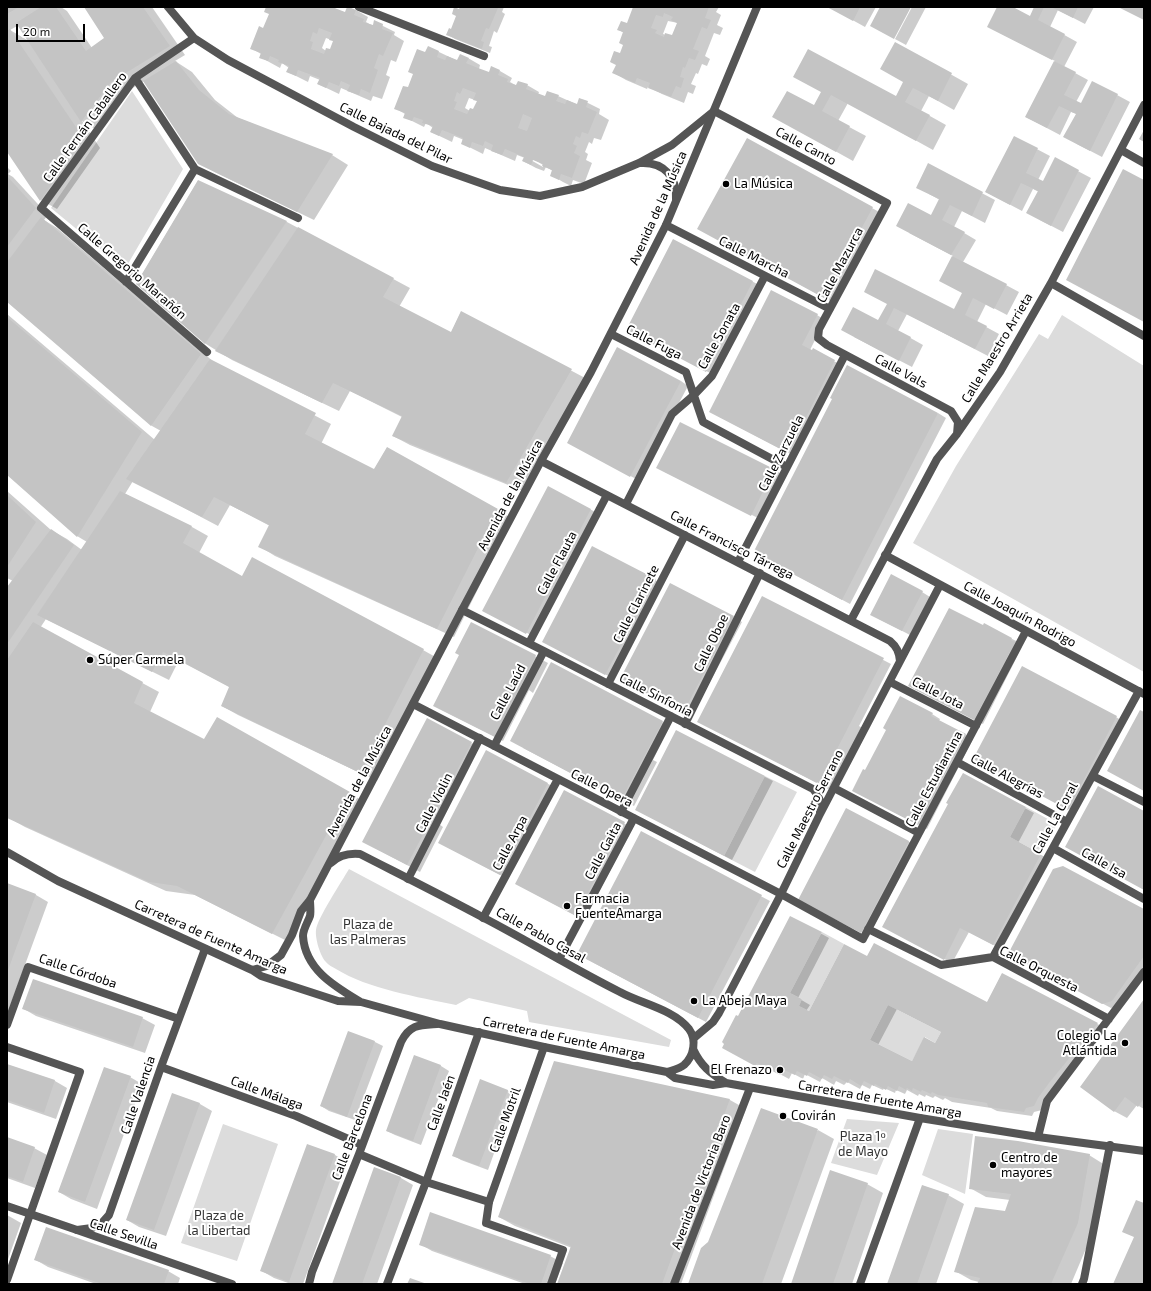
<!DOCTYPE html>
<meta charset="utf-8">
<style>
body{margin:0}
#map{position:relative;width:1151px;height:1291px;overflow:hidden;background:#fff;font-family:"Exo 2",sans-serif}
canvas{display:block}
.frame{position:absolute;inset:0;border:8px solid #000;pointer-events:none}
.scale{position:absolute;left:16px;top:24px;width:69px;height:18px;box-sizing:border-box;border:2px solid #000;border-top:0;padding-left:5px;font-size:12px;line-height:14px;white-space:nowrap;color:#000;-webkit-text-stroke:3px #fff;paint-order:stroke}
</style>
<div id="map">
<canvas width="1151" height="1291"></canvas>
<div class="frame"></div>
<div class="scale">20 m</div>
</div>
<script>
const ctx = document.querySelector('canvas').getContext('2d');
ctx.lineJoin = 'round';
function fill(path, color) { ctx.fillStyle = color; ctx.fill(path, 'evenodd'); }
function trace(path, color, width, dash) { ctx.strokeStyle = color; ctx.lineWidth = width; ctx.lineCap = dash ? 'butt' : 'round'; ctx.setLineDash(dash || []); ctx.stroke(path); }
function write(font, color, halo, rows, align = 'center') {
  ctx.font = font + ' "Exo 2",sans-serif'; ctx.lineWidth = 4; ctx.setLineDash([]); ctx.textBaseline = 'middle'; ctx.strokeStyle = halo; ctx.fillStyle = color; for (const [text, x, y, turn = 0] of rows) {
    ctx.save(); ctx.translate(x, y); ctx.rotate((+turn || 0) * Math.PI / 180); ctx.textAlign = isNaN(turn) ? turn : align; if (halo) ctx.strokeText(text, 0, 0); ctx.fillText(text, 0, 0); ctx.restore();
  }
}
fill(new Path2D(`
 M132 91 183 169 125 269 51 208Z
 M1062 315 1144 366V672L913 543 956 466 1039 334 1048 339Z
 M765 776 797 792 755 872 724 856Z
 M1026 807 1057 824 1041 854 1010 837Z
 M349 869 671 1040 669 1047 529 1022 527 1011 469 998 456 1005C418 997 368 989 336 969 333 967 328 965 326 962 320 956 315 938 316 930 317 919 342 881 349 869Z
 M822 932 844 944 809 1011 799 1006 802 999 790 993Z
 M888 1005 941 1032 935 1043 925 1037 912 1061 870 1040Z
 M847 1119 899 1123 877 1175 831 1163Z
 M223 1124 278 1144 237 1261 181 1243Z
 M938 1129 973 1134 965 1194 922 1175Z`), '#dcdcdc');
fill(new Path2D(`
 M7 7H61L67 11 92 48 105 38 85 7H152L185 55 175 61 192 72 215 100 238 118 332 155 348 165 314 220 215 172 199 163 144 81 128 91 98 131 82 121 100 148 57 209 41 200 7 150ZM19 25 29 41 10 30Z
 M267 7H336L335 9 345 13 356 10 368 17 366 22 373 26 375 22 395 32 394 35 404 41 396 62 391 60 386 75 390 77 382 99 373 96 371 101 341 88 339 94 318 84 320 80 310 76 308 82 288 72 289 68 282 63 280 68 260 57 261 54 251 48 264 29 270 14ZM326 38 334 41 330 51H326L322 48Z
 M461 7H504L502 12 505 14 497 33 494 31 489 46 492 47 490 53 455 39 447 34 452 30Z
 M634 7H719L716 12 721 15 717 25 723 28 720 35 714 33 705 56 710 59 707 66 702 64 698 74 696 73 691 84 696 86 693 94 688 92 684 103 662 94 648 87 647 89 626 80 614 73 624 45V33L619 30 627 25ZM668 21 678 23 673 37 663 34Z
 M829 7H876L865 27Z
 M912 7H926L906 45 895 39Z
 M998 7H1011L1030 17 1035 7H1094L1085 24 1058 10 1050 27 1077 42 1064 67 1088 80 1076 102 1081 105 1093 82 1130 102 1102 157 1077 144V114L1071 112 1060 135 1026 117 1055 61 1000 33Z
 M895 43 968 84 954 110 929 96 921 111 946 125 933 150 848 103 838 121 866 136 853 161 790 126 814 107 822 92 896 97 904 82Z
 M439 52 458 61 468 58 480 65 479 69 489 73 500 71 512 78 510 82 517 86 527 85 539 92 538 95 546 98 558 96 578 105 580 99 600 109 599 114 609 120 601 140 594 138 592 144 589 142 585 152 588 154 586 160 592 163 584 184 573 180 571 186 563 182 551 175 553 171 546 167 544 171 536 168 523 161 525 158 517 155 515 161 485 148 483 154 463 144 464 140 454 136 452 142 431 132 433 128 426 123 424 127 404 117 405 114 395 108 408 89 426 54ZM469 98 478 101 474 111H470L465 108ZM530 157 543 165V167L529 159Z
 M1014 137 1050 156 1038 180 1043 182 1055 159 1091 178 1063 232 1040 220 1039 192 1033 189 1022 211 986 192Z
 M747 139 881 213 832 302 699 229Z
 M928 165 995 200 985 223 962 211 954 227 976 240 963 262 1019 292 1007 315 986 304 977 322 999 334 988 356 907 314 898 331 923 345 912 367 854 337 878 322 888 304 954 310 963 293 941 281 953 256 909 233 931 216 940 200 929 194Z
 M7 167 11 171 8 174 13 177 48 215 44 220 57 228 215 363 331 424 321 444 374 470 387 448 513 519 454 637 275 556 259 546 270 526 230 505 218 526 133 481 125 494 192 527 208 536 199 553 243 578 423 650 439 659 377 781 238 715 222 706 230 687 179 660 169 680 46 619 40 628 159 692 150 712 205 741 217 718 365 802 289 942 195 895 166 891 25 827 7 817V589L13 581 7 578V491L51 530 67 539 82 550 87 542 77 536 7 473V314L155 440 161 431 152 426 7 301Z
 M198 181 287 222 410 288 399 307 451 333 461 312 587 379 523 491 410 445 393 436 402 417 350 391 339 411 232 360 206 344 137 283Z
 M673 240 761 286 714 375 635 334Z
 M817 315 825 320 810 350 842 365 796 457 718 416Z
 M681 381 688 386 638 480 576 447Z
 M938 413 946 418 850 604 762 557Z
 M680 423 782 474 760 519 665 472Z
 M548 487 599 514 535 637 491 615Z
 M655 580 663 584 614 679 551 646Z
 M671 584 742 622 692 716 629 683Z
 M922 592 930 597 910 635 879 619Z
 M762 597 891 664 859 726 864 729 832 791 771 759Z
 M471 623 548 663 533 693 529 690 503 741 442 710Z
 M985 625 1020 643 1019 645 1022 647 983 724 918 690Z
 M932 714 940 719 939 721 973 739 927 829 861 795Z
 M1116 717 1124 722 1076 813 982 763Z
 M662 722 670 726 653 760 657 762 634 806 523 748Z
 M676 731 773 781 732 860 644 814Z
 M472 743 479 747 439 824 443 827 420 872 375 848Z
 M486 752 556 788 508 879 447 847Z
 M963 775 1034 813 1018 843 1049 859 1001 949 969 932 952 963 891 931Z
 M564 792 633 828 584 920 524 888Z
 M642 833 770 901 706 1022 586 959Z
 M908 841 916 846 869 936 807 904Z
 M7 884 36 895 48 902 7 1014Z
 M1144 911V971L1120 1005 1111 1008 1017 958Z
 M791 917 829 938 798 998 810 1005 806 1011 809 1013 868 957 987 1003 1002 974 1105 1028 1042 1110 1034 1112 1032 1116 997 1111 991 1108 952 1102 945 1098 943 1100 935 1096 933 1098 926 1095 925 1097 919 1094 918 1096 907 1090 905 1094 896 1090 895 1093 884 1088 883 1090 872 1085 870 1089 862 1085 860 1089 847 1082 844 1085 836 1081 834 1085 822 1078 820 1082 805 1074 803 1079 792 1073 789 1079 765 1066 764 1069 731 1052 739 1017ZM897 1009 942 1032 936 1044 912 1063 878 1045Z
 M1144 1001V1109L1137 1105 1127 1118 1114 1111Z
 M24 1009 142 1018 155 1025 145 1053 36 1016Z
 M349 1032 375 1042 383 1046 355 1120 329 1111 321 1106Z
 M415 1057 441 1066 449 1071 421 1145 395 1135 387 1131Z
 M555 1062 730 1100 746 1109 681 1284H558L572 1248 515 1226 499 1217Z
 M7 1065 55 1081 67 1088 56 1119 7 1102Z
 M130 1077 142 1084 97 1209 71 1199 59 1192Z
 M507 1090 515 1095 488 1170 461 1160 453 1155Z
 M173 1094 200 1104 212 1111 166 1236 139 1227 127 1220Z
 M818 1130 834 1139 781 1284H689Z
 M7 1138 34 1148 47 1155 35 1188 7 1178Z
 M308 1145 335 1155 347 1162 303 1284H291L274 1278 262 1271Z
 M1089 1155 1105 1165 1093 1232 1071 1284H978L979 1282 971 1280 955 1271 1006 1212 1010 1200 986 1197 970 1188Z
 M375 1169 401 1178 413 1185 377 1284H333Z
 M867 1184 883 1193 852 1284H792Z
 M948 1195 964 1204 936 1284H888Z
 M7 1215 21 1223 7 1262Z
 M420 1244 550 1256 563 1263 555 1284H525L432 1251Z
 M36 1260 168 1271 180 1278 178 1284H96L48 1267Z`), '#0003');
fill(new Path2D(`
 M7 7H19L7 14Z
 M41 7H56L86 51 104 38 84 7H143L170 46 111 82 81 122 16 23Z
 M266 7H332L345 12 347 7H349L356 10 354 15 364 19 363 22 373 25 374 20 383 24 382 29 393 33 383 56 379 54 374 68 378 70 370 93 361 89 359 95 347 91 350 85 341 81 339 86 329 82 326 88 317 84 320 78 298 70 296 76 286 72 289 66 278 62 279 60 270 56 268 61 259 58 261 53 250 49 259 26 263 28 269 14 264 12ZM319 28 332 33 329 40 333 41 330 49 326 48 324 54 311 49 313 42 310 41 313 32 317 34Z
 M454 7 459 9 460 7H494L498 8 489 29 486 28 481 41 484 42 482 49 446 35 449 28 451 29 456 16 452 14Z
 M633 7H709L705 18 711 20 707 29 702 27 693 49 699 51 695 60 689 58 685 68 683 67 680 77 684 78 681 88 676 86 671 97 648 88 650 83 637 78 635 83 612 73 616 65 610 62 614 51 620 53 623 45 619 43 623 32 617 30 621 21 627 23ZM664 13 673 17 671 20 677 23 672 35 665 33 664 37 655 33 657 30 651 28 656 15 663 17Z
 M827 7H860L853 21Z
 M880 7H911L894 39 870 26Z
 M997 7H1013L1030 16 1034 7H1044L1038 20 1065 34 1052 60 987 27Z
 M1051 7H1078L1073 18Z
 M1118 7H1144V20Z
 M10 29 84 139 40 201 7 152V31Z
 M895 42 952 73 938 101 913 88 905 102 930 115 916 141 831 95 822 111 850 126 836 152 772 117 787 91 814 105 821 92 793 77 808 49 896 96 903 82 880 69Z
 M428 46 439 51 437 57 445 60 447 56 457 60 460 54 469 58 466 63 478 68 489 72 491 66 500 70 498 75 508 79 507 82 516 85 518 81 528 84 526 89 545 96 547 91 559 95 556 101 565 104 567 100 577 104 579 98 588 101 586 107 597 112 588 134 582 132 580 138 576 136 573 144 577 146 574 153 580 156 572 178 561 174 559 180 550 176 552 170 542 166 543 164 533 160 531 165 522 161 524 157 505 149 502 155 491 151 493 145 485 141 483 146 472 142 470 148 461 144 463 138 442 130 439 136 430 132 433 126 422 123 423 120 414 117 412 121 403 118 405 113 394 109 403 86 408 87 413 74 408 72 417 49 425 52ZM463 88 476 93 473 100 477 101 473 109 470 108 467 114 454 109 457 102 454 101 457 92 460 94ZM523 114 532 118 527 131 518 128Z
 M176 61 199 90 229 114 333 154 297 212 198 164 143 81Z
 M1054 61 1076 72 1064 95 1081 103 1092 81 1118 94 1090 151 1063 137 1076 114 1059 106 1047 128 1025 117Z
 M1144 130V142L1139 139Z
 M1014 136 1038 148 1026 173 1043 181 1055 157 1079 170 1051 226 1026 213 1038 191 1021 183 1010 205 985 192Z
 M747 138 873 207 824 298 697 229Z
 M928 163 983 192 972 216 950 205 942 220 965 232 951 255 896 226 908 203 931 215 939 199 916 188Z
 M1123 169 1144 180V322L1066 280Z
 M7 176 36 208 7 247Z
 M198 180 287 221 205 344 136 284Z
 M41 217 201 354 151 426 7 302V262Z
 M298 227 394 278 383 297 451 332 461 311 572 369 506 483 392 436 402 416 333 383 322 403 215 351Z
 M673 239 753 281 706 372 626 330Z
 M952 256 1007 284 994 309 973 298 965 315 987 326 975 349 894 308 886 324 911 337 899 361 841 330 853 307 878 320 887 304 864 292 875 269 954 309 962 293 939 281Z
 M771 290 818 314 802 345 812 350 813 348 835 360 788 453 709 412Z
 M7 317 142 432 77 537 7 475Z
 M617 347 681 381 630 477 567 443Z
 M210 359 316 413 305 434 374 469 387 447 498 509 437 629 258 547 269 525 214 497 202 517 126 479Z
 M847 365 938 413 842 600 753 553 832 399 830 398Z
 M680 422 774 469 751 516 656 468Z
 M548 486 591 509 526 634 482 611Z
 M120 491 192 526 183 543 242 576 252 557 424 649 360 773 221 706 229 687 163 652 152 672 37 615Z
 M7 495 36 522 7 567Z
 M51 529 74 545 7 644V587Z
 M592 546 656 579 605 675 542 642Z
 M891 574 923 591 902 631 870 615Z
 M670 583 734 616 683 713 620 679Z
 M762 596 884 658 819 784 697 722Z
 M949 608 983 625 984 623 1012 638 1011 640 1015 642 974 720 908 686Z
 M33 622 143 682 134 703 204 739 217 717 350 792 272 934 177 886 149 882 7 818V660Z
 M471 622 536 655 495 737 433 706 459 655 455 653Z
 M551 662 663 721 621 800 510 741Z
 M1022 666 1117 716 1068 810 973 759Z
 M900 696 933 713 931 716 966 734 918 825 852 791 863 769 865 770 886 730 883 728Z
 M1140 710 1144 712V791L1107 771Z
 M427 718 472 742 407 865 362 842Z
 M676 730 765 776 724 856 635 810Z
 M486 750 548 783 500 875 438 843Z
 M963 773 1026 807 1010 837 1041 854 993 945 960 928 944 960 882 927 948 804 946 803Z
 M1098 786 1144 811V890L1065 847Z
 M564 790 625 822 576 916 515 884Z
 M846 808 909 841 861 933 798 900Z
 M641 831 762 895 698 1018 577 954Z
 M1063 866 1144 909V956L1112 1001 1102 1004 1008 954 1053 869Z
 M7 883 36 894 7 973Z
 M790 916 822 932 790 993 802 999 799 1006 809 1011 844 944 867 956 874 943 987 1002 1002 973 1098 1023 1049 1083 1038 1098 1034 1106 1026 1108 1024 1112 988 1107 987 1103 938 1095 932 1092 931 1094 922 1090 921 1092 913 1088 912 1091 907 1088 906 1090 899 1086 897 1091 888 1086 886 1090 875 1084 874 1086 864 1081 861 1086 850 1079 848 1083 834 1076 832 1079 824 1075 822 1079 809 1072 807 1076 797 1071 795 1075 784 1070 780 1075 757 1063 755 1066 722 1048 724 1044 722 1042 736 1015 738 1016ZM888 1005 941 1032 935 1043 924 1037 912 1061 870 1040Z
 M33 979 143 1017 133 1047 22 1009Z
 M1144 999V1098L1138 1107 1125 1097 1114 1112 1080 1087Z
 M348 1031 375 1041 347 1117 320 1106Z
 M414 1055 441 1065 413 1141 386 1131Z
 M554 1061 730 1099 662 1284H557L571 1246 498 1217Z
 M7 1064 55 1080 44 1113 7 1100Z
 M104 1067 131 1076 85 1202 58 1192Z
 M480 1079 508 1090 479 1166 452 1156Z
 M172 1093 200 1103 154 1230 126 1220Z
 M761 1108 818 1129 762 1284H688L701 1248 708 1242Z
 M975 1136 1018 1141 1090 1154 1078 1223 1051 1284H977L980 1278 954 1272 975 1207 1005 1211 1011 1194 969 1189Z
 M7 1137 35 1147 23 1182 7 1176Z
 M307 1144 335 1154 289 1282 260 1271Z
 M374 1167 401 1177 362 1284H332Z
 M830 1170 868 1183 833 1284H791Z
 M922 1185 949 1194 917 1284H887Z
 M1136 1200 1144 1203V1281L1143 1284H1113L1134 1237 1122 1232Z
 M430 1212 551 1255 541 1284H530L419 1245Z
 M46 1227 169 1270 164 1284H102L34 1260Z
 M410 1278 427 1284H407Z`), '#c4c4c4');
trace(new Path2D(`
 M359 7 484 56
 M544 1047 489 1202 486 1223 563 1250 551 1284
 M426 1182 479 1032
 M77 1230 232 1284`), '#555', 8);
trace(new Path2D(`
 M168 7 194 38 228 60 354 127 432 166 500 190 540 196 582 187 639 163 672 145 714 111 887 203 819 329 818 338 827 345 951 411 958 422 957 434
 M194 38 135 78 41 208 207 352
 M135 78 195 169 298 218
 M1121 150 1144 163
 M641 163C664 162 677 177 676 199
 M666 225 830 309
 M126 282 195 169
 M1051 283 1144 336
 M611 334 686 372 703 422 787 467
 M541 461 890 641C897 647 899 652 900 661
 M626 504 672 414 694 395 712 376 765 276
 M885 555 1144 694
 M738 562 845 355
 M462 610 544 651 813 789C819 796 822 802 820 812
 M851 620 937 459 957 434 1000 372 1051 283 1144 105
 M529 643 607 495
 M890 682 976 726
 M608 684 685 535
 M413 704 781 894 863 939 1026 631
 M685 724 760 573
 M494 746 544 651
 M957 762 1067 822
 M1093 776 1144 802
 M834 788 919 833
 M621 812 671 716
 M1053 848 1144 899
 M408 879 480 738
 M483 918 558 779
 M868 929 941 965 993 957 1109 1019
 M993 957 1139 691
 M559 959 634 818
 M7 1025 28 967 179 1019
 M694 1038 713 1022 719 1013 781 894 819 816 940 585
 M7 1047 80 1072 7 1280
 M161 1067 296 1116 362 1145
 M1038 1137 1047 1101 1144 972
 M359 1154 426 1182 387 1284
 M426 1182 489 1202
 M7 1206 77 1230 92 1228 101 1224 109 1215 161 1067 205 949
 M309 1284 312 1272 359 1154 401 1042C410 1024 420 1025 437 1024
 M674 1284 750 1088
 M860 1284 920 1118
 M1082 1284 1084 1279 1110 1145`), '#555', 8);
trace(new Path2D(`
 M7 852 58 881 252 970 261 976 338 1001 361 1002 440 1024 544 1047 667 1072 675 1078 713 1085 726 1083 920 1118 1038 1137 1144 1151
 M331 863C339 855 349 853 360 854 401 875 443 896 484 918 530 942 574 969 620 992 642 1004 673 1009 689 1029 697 1040 694 1056 684 1065 679 1069 673 1070 667 1072
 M310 900C310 905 311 911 310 916 308 922 303 929 303 936 305 969 334 986 359 1001
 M252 970 267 966 281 955 292 935 301 911 310 900 462 610 541 461 591 372 666 225 757 7
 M693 1049C701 1066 710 1073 726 1083`), '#555', 8);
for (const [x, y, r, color] of [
 [726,184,4,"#000"],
 [90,660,4,"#000"],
 [567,906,4,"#000"],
 [694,1001,4,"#000"],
 [1125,1043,4,"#000"],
 [780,1070,4,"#000"],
 [783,1116,4,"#000"],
 [993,1165,4,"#000"]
]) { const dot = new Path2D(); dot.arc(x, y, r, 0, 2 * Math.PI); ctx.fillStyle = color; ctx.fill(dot); trace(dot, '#fff', 1.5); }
write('13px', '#000', '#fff', [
 ["Calle Fernán Caballero",85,127,-54],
 ["Calle Bajada del Pilar",396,133,26],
 ["Calle Canto",806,146,28],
 ["Avenida de la Música",658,208,-66],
 ["Calle Marcha",754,257,27],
 ["Calle Mazurca",840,265,-62],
 ["Calle Gregorio Marañón",132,271,41],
 ["Calle Sonata",719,336,-61],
 ["Calle Fuga",654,342,27],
 ["Calle Maestro Arrieta",997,348,-59],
 ["Calle Vals",901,371,28],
 ["Calle Zarzuela",781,453,-63],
 ["Avenida de la Música",510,495,-62],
 ["Calle Francisco Tárrega",732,545,27],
 ["Calle Flauta",557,563,-62],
 ["Calle Clarinete",636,604,-63],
 ["Calle Joaquín Rodrigo",1020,614,28],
 ["Calle Oboe",711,643,-64],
 ["Calle Laúd",508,692,-62],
 ["Calle Jota",938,693,27],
 ["Calle Sinfonía",656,695,27],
 ["Calle Alegrías",1007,776,28],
 ["Calle Estudiantina",934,779,-62],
 ["Avenida de la Música",359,781,-62],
 ["Calle Opera",602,788,27],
 ["Calle Violin",434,803,-63],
 ["Calle Maestro Serrano",810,809,-63],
 ["Calle La Coral",1055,818,-61],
 ["Calle Arpa",510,843,-62],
 ["Calle Gaita",603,851,-62],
 ["Calle Isa",1104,863,29],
 ["Calle Pablo Casal",541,935,29],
 ["Carretera de Fuente Amarga",211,937,24],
 ["Calle Orquesta",1039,969,27],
 ["Calle Córdoba",78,971,19],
 ["Carretera de Fuente Amarga",564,1038,12],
 ["Calle Málaga",267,1093,20],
 ["Calle Valencia",138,1095,-71],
 ["Carretera de Fuente Amarga",880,1099,10],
 ["Calle Jaén",441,1103,-70],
 ["Calle Motril",505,1120,-70],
 ["Calle Barcelona",352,1137,-69],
 ["Avenida de Victoria Baro",701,1182,-69],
 ["Calle Sevilla",124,1234,19]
]);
write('13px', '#000', '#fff', [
 ["La Música",734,184],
 ["Súper Carmela",98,660],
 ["Farmacia",575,899],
 ["FuenteAmarga",575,914],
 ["La Abeja Maya",702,1001],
 ["Colegio La",1117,1036,"right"],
 ["Atlántida",1117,1051,"right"],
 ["El Frenazo",772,1070,"right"],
 ["Covirán",791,1116],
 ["Centro de",1001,1158],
 ["mayores",1001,1173]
], 'left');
write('13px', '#333', '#fff', [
 ["Plaza de",368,925],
 ["las Palmeras",368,940],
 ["Plaza 1º",863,1137],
 ["de Mayo",863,1152],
 ["Plaza de",219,1216],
 ["la Libertad",219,1231]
]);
</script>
